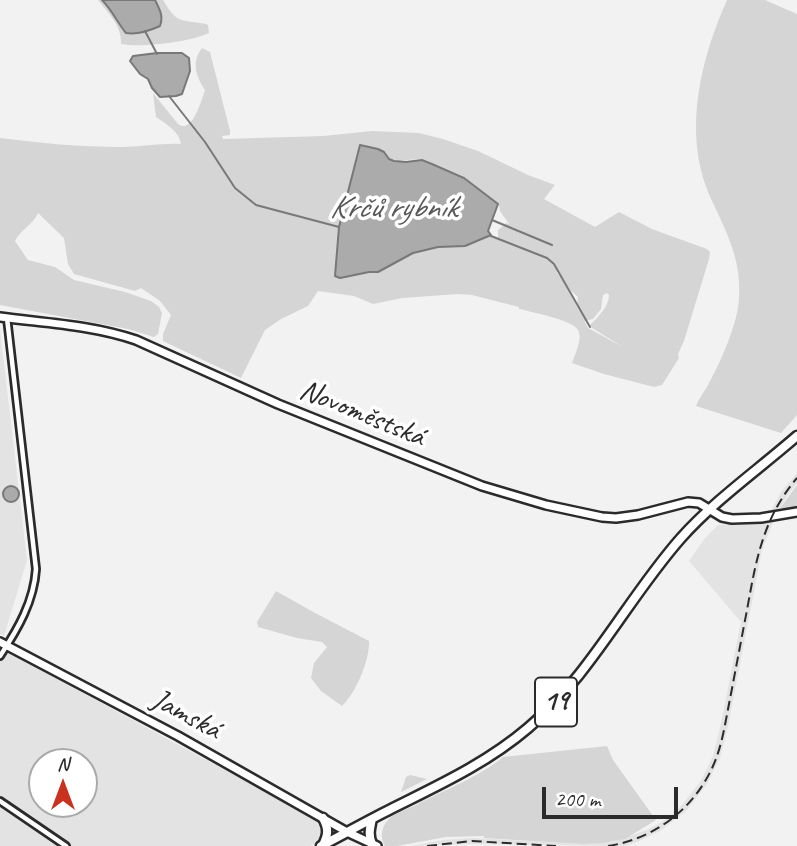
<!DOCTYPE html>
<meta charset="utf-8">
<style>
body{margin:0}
#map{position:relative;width:797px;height:846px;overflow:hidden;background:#f2f2f2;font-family:Caveat,sans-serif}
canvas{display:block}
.north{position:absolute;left:28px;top:748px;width:70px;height:70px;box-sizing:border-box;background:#fff;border:2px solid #aaa;border-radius:50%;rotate:0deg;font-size:19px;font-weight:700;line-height:28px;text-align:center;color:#2b2b2b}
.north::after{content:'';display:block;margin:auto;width:24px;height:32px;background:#c8321e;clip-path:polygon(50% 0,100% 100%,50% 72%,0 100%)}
.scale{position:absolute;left:542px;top:787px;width:136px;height:32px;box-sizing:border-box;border:4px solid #2b2b2b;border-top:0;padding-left:9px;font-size:21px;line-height:24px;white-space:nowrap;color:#2b2b2b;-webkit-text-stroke:5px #fff;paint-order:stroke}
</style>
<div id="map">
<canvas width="797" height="846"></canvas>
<div class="north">N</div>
<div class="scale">200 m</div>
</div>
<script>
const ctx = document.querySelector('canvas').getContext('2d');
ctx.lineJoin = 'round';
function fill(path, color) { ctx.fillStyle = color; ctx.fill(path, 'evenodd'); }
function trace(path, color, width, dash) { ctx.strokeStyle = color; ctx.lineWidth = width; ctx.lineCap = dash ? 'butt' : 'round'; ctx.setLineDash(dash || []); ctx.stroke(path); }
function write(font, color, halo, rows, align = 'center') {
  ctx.font = font + ' Caveat,sans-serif'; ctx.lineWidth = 7; ctx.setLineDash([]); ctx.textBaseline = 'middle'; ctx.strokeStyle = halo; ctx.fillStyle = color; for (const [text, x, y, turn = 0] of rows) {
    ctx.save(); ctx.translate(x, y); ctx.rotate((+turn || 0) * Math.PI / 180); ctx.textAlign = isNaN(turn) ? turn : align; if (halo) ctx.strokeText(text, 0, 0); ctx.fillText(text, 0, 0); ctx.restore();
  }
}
fill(new Path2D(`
 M0 329 27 560 4 636 0 634Z
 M797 473V483L787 496 775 517 762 550 728 726 720 758 707 784 686 811 660 831 637 842 624 846 472 844 411 846 443 840 472 838 582 844 613 842 647 830 665 820 681 806 701 781 713 756 721 724 741 622 689 561 705 538 718 525 766 521 781 492Z
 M0 648 317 820 321 824 323 831 321 837 317 843 310 846H0ZM42 762H84V804H42Z`), '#e3e3e3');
fill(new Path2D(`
 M98 0H163C178 25 180 19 206 24L208 25 209 33C189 42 143 48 121 44 122 26 109 14 98 0Z
 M727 0H765L797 14V415L781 433 696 406C699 398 705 391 709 383 721 361 738 323 739 298 742 257 724 228 708 192 683 130 701 58 727 0Z
 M202 48 210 52 230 131V135L222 136 223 139 323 136 372 131 419 133 443 139 478 151 528 175 555 185 544 199 595 227 619 212 652 229 707 249 710 252 709 259 684 341 678 354 679 358 662 385 654 387 604 374 572 363C575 354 583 339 578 330 573 320 531 312 519 309V307L472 295 458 294 402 298 373 304 354 296 318 291 308 306 281 319 265 330 241 378 163 341V334L171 315 160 301 141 288 135 291 74 274 68 264 64 238 38 213C33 225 21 229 15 241L28 260 55 267 74 280 125 292 151 301 159 307 162 313 158 334 154 337 128 329 0 305V138C40 143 80 147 121 147 141 147 161 143 181 144 179 131 166 124 156 117L153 93 178 124C180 125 181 126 183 126 194 127 202 99 205 90 196 76 191 62 202 48ZM360 145 382 150 389 158 398 161 418 159 425 160 463 176 499 205 500 211 509 224 506 223 498 230V238L491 235 465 246 438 247 413 253 378 272H369L335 275 339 227ZM558 270 570 290 578 297 577 306 584 321 593 319 601 309 603 295 607 293 609 295C609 307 597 318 589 326L623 347 588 328 561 277 557 273Z
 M797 485V508L782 511 781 507Z
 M276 591 315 613 369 641C370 659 356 693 342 706L321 691 311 678 314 663 327 647 322 642 297 638 258 627 257 622Z
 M607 746 613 760 656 820 625 839 603 843 582 844 483 838 485 836 446 837 397 846H385C379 837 382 824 391 817 398 812 408 809 416 805 442 791 481 776 503 757Z
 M410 775 427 779 401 792 406 777Z`), '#d5d5d5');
const water = new Path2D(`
 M102 0H155C159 8 164 16 160 26 149 31 138 35 126 33 117 22 112 10 102 0Z
 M157 53H182L189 58 190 71 182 94 176 96 160 97 152 88 148 79 140 74 130 61 133 56Z
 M360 145 378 149 384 152 389 159 394 161 406 162 422 160 432 164 464 178 498 204 488 231 491 235 465 246 438 247 413 253 378 272H369L340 278 335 276 339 227Z
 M3 494a8 8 0 1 1 16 0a8 8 0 1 1-16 0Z`);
fill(water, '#ababab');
trace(water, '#787878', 2);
trace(new Path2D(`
 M145 31 157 54
 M169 96 205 142 235 188 256 205 339 227
 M492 220 552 245
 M491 236 547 258 554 264 590 327`), '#787878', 2);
const street = new Path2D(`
 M0 656C18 629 34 601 36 569L7 318
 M0 801 66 846`);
const secondary = new Path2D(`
 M0 317C45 323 92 325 136 340L278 404 482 486 546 505 602 517 616 518 638 515 688 502 699 503 722 517 732 519 761 518 797 512
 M0 642 178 736 347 832 377 846`);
const primary = new Path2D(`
 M372 819C370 828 368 835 372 844
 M323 845C328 835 329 829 323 818
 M321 846C344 834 367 821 391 809 439 785 487 763 528 728 591 675 627 599 681 538 715 500 758 470 797 436`);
trace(street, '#2b2b2b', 10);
trace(secondary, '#2b2b2b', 12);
trace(primary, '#2b2b2b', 13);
trace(street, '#fff', 4.5);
trace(secondary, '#fff', 7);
trace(primary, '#fff', 8);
trace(new Path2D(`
 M427 846 472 841 556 846
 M608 846C654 839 694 809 713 766 722 746 725 724 729 704 735 673 741 641 747 610 756 560 763 518 797 478`), '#2b2b2b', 2, [10, 5]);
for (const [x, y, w] of [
 [556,702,42]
]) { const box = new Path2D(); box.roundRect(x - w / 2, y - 24.5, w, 49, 5); ctx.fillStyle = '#fff'; ctx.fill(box); trace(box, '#2b2b2b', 2); }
write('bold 28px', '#2b2b2b', null, [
 ["19",556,702]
]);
write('30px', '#2b2b2b', '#fff', [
 ["Novoměstská",362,414,22],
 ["Jamská",186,715,28]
]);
write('italic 32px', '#585858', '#fff', [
 ["Krčů rybník",393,209]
]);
</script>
